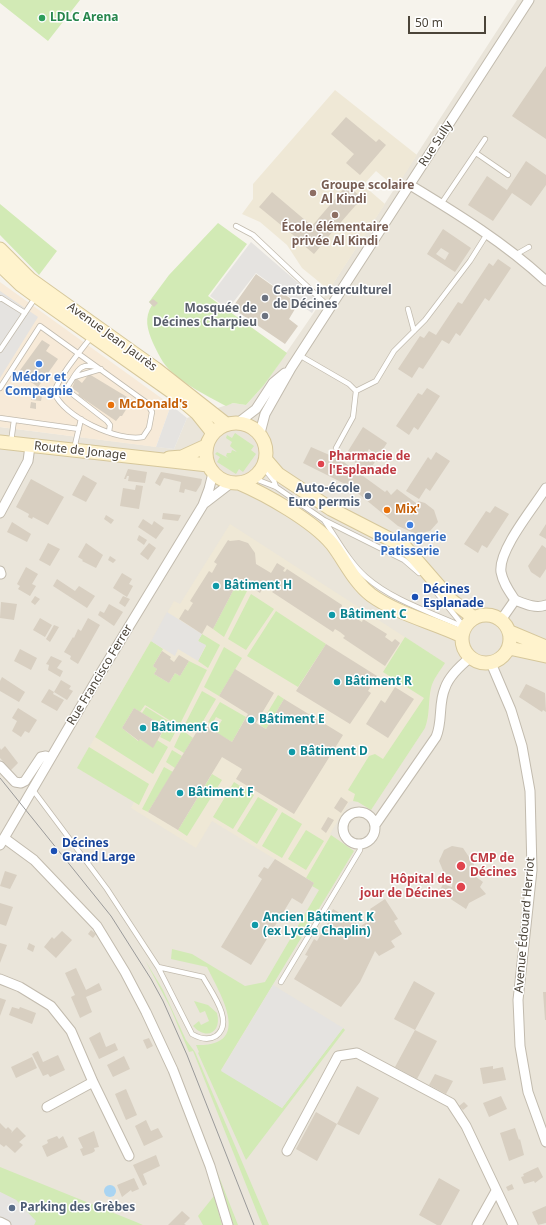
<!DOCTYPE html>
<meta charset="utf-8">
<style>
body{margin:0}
#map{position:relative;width:546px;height:1225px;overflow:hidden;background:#f6f3ec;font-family:"Noto Sans",sans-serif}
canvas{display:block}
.scale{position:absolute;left:408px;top:16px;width:78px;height:18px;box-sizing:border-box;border:2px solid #4b4439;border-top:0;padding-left:5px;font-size:12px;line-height:14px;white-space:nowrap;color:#4b4439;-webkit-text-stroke:3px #fff;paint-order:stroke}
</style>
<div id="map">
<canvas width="546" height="1225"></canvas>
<div class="scale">50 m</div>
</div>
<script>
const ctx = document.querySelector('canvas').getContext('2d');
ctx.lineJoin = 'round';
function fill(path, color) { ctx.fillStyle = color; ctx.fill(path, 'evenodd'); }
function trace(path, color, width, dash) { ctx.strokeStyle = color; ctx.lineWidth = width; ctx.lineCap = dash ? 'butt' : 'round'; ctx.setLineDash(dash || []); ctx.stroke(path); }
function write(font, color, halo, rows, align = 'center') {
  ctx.font = font + ' "Noto Sans",sans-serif'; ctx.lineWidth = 3; ctx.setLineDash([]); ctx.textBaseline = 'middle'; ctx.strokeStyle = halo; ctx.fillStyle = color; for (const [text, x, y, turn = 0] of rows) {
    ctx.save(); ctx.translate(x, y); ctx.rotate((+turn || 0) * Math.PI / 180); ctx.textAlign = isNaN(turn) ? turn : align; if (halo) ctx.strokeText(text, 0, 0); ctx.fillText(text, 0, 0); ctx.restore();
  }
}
fill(new Path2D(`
 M517 0H546V1225H0V427L174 449 187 418 233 403 246 405 264 385 313 314Z`), '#eae5da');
fill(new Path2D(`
 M0 282 171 405 156 447 0 427Z`), '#f7ead8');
fill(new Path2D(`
 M335 90 417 155 396 188 376 171 363 185 385 204 329 290 302 268 287 245 260 222 242 214 253 199V184Z
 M230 524 445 663 433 681 431 688 428 719 425 728 371 810 356 800 349 802 330 834 354 851 329 892 212 821 196 848 131 808 134 802 77 768 174 601 180 604Z`), '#efe8d6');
fill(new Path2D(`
 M0 0H80L48 41 0 3Z
 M0 204 57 251 39 275 0 235Z
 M218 223 247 244 208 296 287 353 264 385 246 405 233 403 226 406C206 395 176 381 163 362 159 356 156 349 153 343 147 329 144 318 152 305L149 302 169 275Z
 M235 433 254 446 251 450 256 454 243 472 239 469 236 474 217 462 220 457 215 454 217 452 228 458 226 456 227 453H231L232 450 237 452 230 446 232 442 226 438 227 435 232 438Z
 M234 582 247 591 224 637 213 629 235 587 232 585Z
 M251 594 274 609 246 650 228 639Z
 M276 611 326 644 298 687 247 656Z
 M202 634 220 645 208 668 198 661 206 646 198 641Z
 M405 637 445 663C440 671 433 679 431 688 428 702 430 715 425 728L371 810 358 802 353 801 355 794 348 790 369 756 375 754 383 759 424 698 383 672Z
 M151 641 163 649 153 666 157 669 154 674 169 683 175 673 180 676 189 661 207 670 180 724 175 721 174 723 145 705 140 712 134 708 122 728 138 741 140 739 153 747 157 740 168 747 153 774 95 737Z
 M224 647 242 658 219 696 204 687Z
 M202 691 216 699 196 733 184 726Z
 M278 695 284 699 266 729 260 725Z
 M220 702 246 717 232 742 215 732 222 720 216 717 212 724 208 722Z
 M146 707 178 727 170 742 160 737 165 727 142 713Z
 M182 730 193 738 184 753 174 747Z
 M89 747 149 784 139 805 77 768Z
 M172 750 182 756 175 768 166 762Z
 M164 767 173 772 148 812 142 809Z
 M212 774 222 780 187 836 178 830Z
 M234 782 254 795 233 829 213 817Z
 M258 797 278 809 257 844 237 831Z
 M282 812 302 824 282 858 262 846Z
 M306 830 324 841 306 870 288 859Z
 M331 835 354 851 221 1070 282 1108 343 1028 345 1030 246 1160 198 1053 199 1052 196 1045C254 1047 220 994 207 967L171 959 172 949 192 954 245 986 265 982 319 890 312 886 314 883 306 878Z
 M99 924 127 966 170 1052 238 1225H231L180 1083Z
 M145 960 163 990 186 1040 195 1052 269 1225H262L193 1051 189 1052 170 1007Z
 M194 1001 208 1005 217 1013C222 1032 207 1041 193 1026L199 1021 201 1025 209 1021 205 1011 200 1013Z
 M0 1167 136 1222 143 1225H34L35 1221 16 1200 0 1192Z
 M214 1196 222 1225H203L198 1216Z`), '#d2eab5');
fill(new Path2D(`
 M251 242 319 301 312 313 256 273 228 309 210 296Z
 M0 291 38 317 0 378Z
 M171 405 187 418 174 449 156 447Z
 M167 612 202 634 198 641 206 645 198 661 178 649 175 656 151 641Z
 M273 985 343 1028 282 1108 221 1071Z
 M0 1192 16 1200 36 1221 34 1225H12L0 1216Z`), '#e5e3e0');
fill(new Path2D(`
 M104 1191a6 6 0 1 1 12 0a6 6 0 1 1-12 0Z`), '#a9d4f2');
fill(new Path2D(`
 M546 66V139L512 116Z
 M346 117 376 142 379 139 386 145 360 175 346 163 354 154 331 134Z
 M526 161 546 175V185L531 206 512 193 493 221 468 205 487 176 507 190Z
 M347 185 362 198 328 237 330 238 327 242 325 241 314 254 301 243 300 244 296 241 298 239 259 207 272 192 312 226Z
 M443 229 471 248 455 272 427 254ZM441 248 449 253 445 260 436 254Z
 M498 259 511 268 489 301 485 298 460 336 456 333 449 344 442 340 423 369 419 367 412 378 398 369 420 336 424 338 429 331 436 335 458 302 462 304 489 263 493 266Z
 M256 274 298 304 289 319 298 326 285 344 232 308Z
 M153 299 158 303 154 307 149 302Z
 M42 340 50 345 46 351 58 359 38 387 18 373Z
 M89 374 132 400 122 416H120L116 421 78 395 79 393 72 388 76 378 82 383Z
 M427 388 440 396 418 430 414 427 409 435 396 426 418 393 422 395Z
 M33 395 42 396 41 401 31 400Z
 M31 402 36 403V409L30 408Z
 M363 427 387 443 369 471 345 456ZM369 449 375 454 370 462 363 458Z
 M311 447 341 460 385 492 387 490 391 495 397 489 416 503V505L418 501 425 503 434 510 438 522 430 531 416 534 398 526 349 486 303 463Z
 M436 452 450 461 430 491 426 488 419 499 406 491 428 457 431 460Z
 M128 469 147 472 145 483 128 481 129 476H127L126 479H124Z
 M161 472 202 479 201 484 196 492 185 489 184 493 179 492 181 482 164 478 160 486 155 483Z
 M83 475 97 483 86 502 72 495Z
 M31 479 64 497 48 525 33 517 32 519 28 517 29 514 16 507Z
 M136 485 143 486 139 509 120 506 123 488 135 490Z
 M495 506 509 514 487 548 482 545 478 553 464 544 486 511 490 513Z
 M163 513 181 515 178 521 162 519Z
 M106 515 114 520 111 524 104 519Z
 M143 519 152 525 154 521 164 528 156 539 138 527Z
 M12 522 31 534 27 542 7 532Z
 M546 524V539L539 535Z
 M139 535 147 540 144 545 137 540Z
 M228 540 230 541 239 540 248 543 255 553 256 564 271 573 277 563 285 568 283 571 285 572 287 569 342 605 341 609 348 613 350 610 356 614 354 617 362 622 363 619 387 634 385 637 392 642 395 639 400 643 385 666 343 638 345 636 340 632 335 629 333 632 272 592 274 590 265 583 260 593 237 577 232 585 235 587 213 629 207 625 202 634 179 619 185 609 188 611 193 603 190 601 209 571 212 573 217 564 214 562Z
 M48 543 60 549 50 566 39 560Z
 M86 543 103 555 96 568 82 561 83 560 78 557Z
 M149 543 156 548 148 560 140 554Z
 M542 545 546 548V569L540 578 531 572 528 566Z
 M110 556 116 560 113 563 108 560Z
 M26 567 38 574 32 584 36 586 30 596 18 589 20 586 17 584Z
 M122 573 132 579 129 584 133 586 127 597 113 588Z
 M57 579 75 591 79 586 95 596 87 608 53 586Z
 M35 596 40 599 35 605 31 602Z
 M123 596 130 599 125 607 119 603Z
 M1 602 17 604 14 620 0 618Z
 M109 604 123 612 114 626 98 615 100 611 104 613Z
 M40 618 52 625 45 637 33 630Z
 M88 618 100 625 78 664 70 659 71 656 64 652 73 637 74 638 78 629 81 631Z
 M54 625 59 627 50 642 46 639Z
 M326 644 377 676 368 691 371 693 350 724 296 691Z
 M20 649 37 658 31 670 14 661Z
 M162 651 171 657 170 659 174 662 179 655 189 661 180 676 175 673 169 683 154 674 157 669 153 666Z
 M51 656 62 661 57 668 63 671 60 677 48 670 49 665 46 664Z
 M235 669 274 693 256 723 266 729 284 699 343 735 294 814 236 779 242 769 222 757 178 830 148 812 202 723 232 742 248 714 219 696Z
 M2 677 25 692 19 702 0 691V681Z
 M61 680 71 686 69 689 73 691 67 700 54 692Z
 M526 684 545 693 546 712 543 710 542 712 519 697Z
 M395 687 414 699 388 738 366 724 381 700 385 703Z
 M49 689 54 692 53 694 64 700 57 711 41 702Z
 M18 708 37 720 29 733 25 731 21 737 12 731 17 721 12 718Z
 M134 708 165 727 153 748 140 739 139 741 122 728Z
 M5 746 18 763 11 770 0 758V748L1 750Z
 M341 797 348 802 341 813 334 808Z
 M328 817 334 820 326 833 321 829Z
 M452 846 463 848 469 857 473 856 474 865 472 874 483 882 480 887 486 894 469 903 466 909 446 896 447 894 440 890 443 884 452 887 453 877 444 873 439 861 444 850Z
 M275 859 314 883 302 904 292 898 251 965 221 947 262 879 258 876 264 867 268 869Z
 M5 871 17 875 10 889 0 886Z
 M385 899 398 919 394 921 402 934 391 941 395 947 379 956 375 951 360 982 341 1007 294 979 308 956 305 955 314 939 317 941 330 919 328 918 333 909 361 926 375 916 370 909Z
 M0 903 13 907 6 926 0 924Z
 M91 930 96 934 93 938 88 934Z
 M62 931 72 940 56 958 44 947 52 937 54 939Z
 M0 943 7 945 0 963Z
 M29 943 35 946 33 952 27 949Z
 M76 968 86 990 99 983 102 990 86 997 92 1012 80 1018 71 997 75 995 65 973Z
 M414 981 435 993 415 1030 437 1041 417 1079 395 1067 415 1030 394 1019Z
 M543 992H546V1020H545Z
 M0 998 6 1000 0 1016Z
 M12 1007 19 1009 20 1007 36 1013 32 1024 9 1015Z
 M100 1032 106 1047 115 1043 118 1050 99 1059 89 1038Z
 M149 1038 153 1046 147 1049 143 1040Z
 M38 1051 43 1062 58 1055 65 1070 50 1077 48 1074 43 1076 32 1054Z
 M124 1056 130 1069 113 1077 107 1065Z
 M32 1057 37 1068 16 1078 11 1067Z
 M493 1066V1069L503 1067 506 1080 483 1084 480 1068Z
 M435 1074 453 1081 446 1094 429 1085Z
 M357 1086 379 1098 359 1135 337 1124Z
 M126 1089 137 1115 126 1120 115 1094Z
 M501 1096 507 1109 489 1117 483 1103Z
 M464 1102 468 1106 463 1110 459 1106Z
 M316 1112 337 1124 317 1161 296 1149Z
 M146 1120 151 1131 158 1128 163 1137 144 1146 135 1126Z
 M0 1123 6 1129 8 1127 12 1131 11 1133 17 1127 26 1136 19 1142 23 1145 15 1153 6 1145 4 1147 0 1144Z
 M515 1128 519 1140 520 1139 524 1155 509 1161 500 1133Z
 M94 1131 99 1147 94 1148 95 1151 92 1153 83 1156 80 1149 83 1148 78 1138Z
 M57 1136 59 1139 63 1136 68 1147 47 1157 42 1146 48 1143 47 1140Z
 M156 1155 160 1166 143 1174 147 1184 143 1186 133 1165Z
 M538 1167 543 1177 535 1183 534 1181 524 1184 521 1177 524 1176 523 1174Z
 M134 1178 139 1189 132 1192 131 1190 122 1197 117 1185Z
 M439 1178 460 1190 441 1225H437L419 1215Z
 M512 1184 514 1189 508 1191 506 1187Z
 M546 1206V1223L538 1225 532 1212Z
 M182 1211 190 1218 184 1224 186 1225H168Z`), '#d8cfc1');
const lane = new Path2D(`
 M476 153 508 175
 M441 204 485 139
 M236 226 253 235 330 308
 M515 255 529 247
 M0 299 1 298 25 313
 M408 309 414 331
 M0 350 35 298
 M299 355 349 384 356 391 353 417 336 448
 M96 367C83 363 79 368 73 378 71 382 68 384 67 389L71 393 107 421 110 425 109 432
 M74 377 101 369
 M0 388 40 326 147 403 152 412 149 428 143 437C118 442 63 417 54 392 62 372 79 353 92 336
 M356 391 376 381 394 351 425 320 470 261 487 234
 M0 418 79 429
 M11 442 14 420
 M74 449 81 419
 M263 467 274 481 276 487
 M253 478 276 487 324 520 404 560 419 573
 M324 520C337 539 349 562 366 577 392 600 430 612 461 626
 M432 587 465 628
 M33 790 107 889 158 967 192 1034C199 1038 208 1041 216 1036 235 1022 211 992 203 977L158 967
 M281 982 360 850V844`);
const street = new Path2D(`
 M410 185C458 214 505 243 546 281
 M239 422 256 409 273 383 285 373
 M260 433 265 414 291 368 529 0
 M205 503 231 483
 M0 513 28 461 30 446
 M0 571 1 574
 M515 600C525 604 536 609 546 605
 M501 620 515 600C509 591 503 583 501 572 498 550 534 507 546 488
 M491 663 511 710 522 746 530 791 532 870 518 1000 520 1046 528 1092 546 1142
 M0 766 15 782 21 783 25 781 41 757 46 756 50 758
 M343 828a16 16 0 1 1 32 0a16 16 0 1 1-32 0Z
 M375 825 436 737C443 721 438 704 445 688 449 676 461 665 471 657
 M4 838 34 860 97 926 125 972 146 1012 173 1070 210 1166 228 1225
 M0 845 97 679 203 505 209 489 213 473
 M0 979 20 987 51 1006 71 1031 93 1082 129 1156
 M47 1107 93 1082
 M287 1151 338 1056 357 1053 451 1103 466 1126 513 1225
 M0 1222 6 1225
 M477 1225 496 1191`);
const secondary = new Path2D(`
 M0 249 30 279 156 369 226 424
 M0 265 21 285 36 296 175 394 197 413 213 433
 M206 453a30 30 0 1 1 60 0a30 30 0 1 1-60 0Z
 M0 442 208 465
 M169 458 182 457 206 446
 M266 460 278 474 331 509 405 547 451 600 474 618
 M239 483C267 495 313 521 332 544 345 561 354 582 371 595 397 614 433 622 462 636
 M462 639a24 24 0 1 1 48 0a24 24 0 1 1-48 0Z
 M510 632 546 647
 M509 648 546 656`);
trace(lane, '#c2bbae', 6);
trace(street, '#c2bbae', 11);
trace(secondary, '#d6c79b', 15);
trace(lane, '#fff', 4.5);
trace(street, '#fff', 9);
trace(secondary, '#fff3cd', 13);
trace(new Path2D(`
 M0 778 111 916 151 979 163 1001 187 1055 254 1225`), '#9a9a9a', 1);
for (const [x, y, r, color] of [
 [42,18,4,"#2e9e5b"],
 [313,193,4,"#8d6e63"],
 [335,215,4,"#8d6e63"],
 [265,298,4,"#6b7280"],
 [265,316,4,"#6b7280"],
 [39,364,4,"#3f7fe0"],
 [111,405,4,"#e8710a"],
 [321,464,4,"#e0444e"],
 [368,496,4,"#5c6f8a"],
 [387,510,4,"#e8710a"],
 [410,525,4,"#3f7fe0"],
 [216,586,4,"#0f9aa8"],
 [415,597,4,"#1a4fb4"],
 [332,615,4,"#0f9aa8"],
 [337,682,4,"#0f9aa8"],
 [251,720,4,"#0f9aa8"],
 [143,728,4,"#0f9aa8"],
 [292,752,4,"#0f9aa8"],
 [180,793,4,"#0f9aa8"],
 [54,851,4,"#1a4fb4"],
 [461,866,5,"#e0444e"],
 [461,887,5,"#e0444e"],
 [255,925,4,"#0f9aa8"],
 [12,1208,4,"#5c6f8a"]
]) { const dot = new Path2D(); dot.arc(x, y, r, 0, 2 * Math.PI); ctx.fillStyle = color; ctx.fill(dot); trace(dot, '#fff', 1.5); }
write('bold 12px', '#27864d', '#fff', [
 ["LDLC Arena",50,18]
], 'left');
write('12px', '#4b4439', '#fff', [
 ["Rue Sully",436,144,-57],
 ["Avenue Jean Jaurès",112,337,36],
 ["Route de Jonage",80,451,6],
 ["Rue Francisco Ferrer",100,675,-59],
 ["Avenue Édouard Herriot",525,925,-85]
]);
write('bold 12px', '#785e54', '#fff', [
 ["Groupe scolaire",321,186],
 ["Al Kindi",321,200],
 ["École élémentaire",335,228,"center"],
 ["privée Al Kindi",335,242,"center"]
], 'left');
write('bold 12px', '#5b616d', '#fff', [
 ["Centre interculturel",273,291],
 ["de Décines",273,305],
 ["Mosquée de",257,309,"right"],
 ["Décines Charpieu",257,323,"right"]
], 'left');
write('bold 12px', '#366cbe', '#fff', [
 ["Médor et",39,378],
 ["Compagnie",39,392],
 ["Boulangerie",410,538],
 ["Patisserie",410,552]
]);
write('bold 12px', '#c56008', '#fff', [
 ["McDonald's",119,405],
 ["Mix'",395,510]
], 'left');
write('bold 12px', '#be3a42', '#fff', [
 ["Pharmacie de",329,457],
 ["l'Esplanade",329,471],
 ["CMP de",470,859],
 ["Décines",470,873],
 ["Hôpital de",452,880,"right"],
 ["jour de Décines",452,894,"right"]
], 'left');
write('bold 12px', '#4e5e75', '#fff', [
 ["Auto-école",360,489],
 ["Euro permis",360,503],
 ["Parking des Grèbes",20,1208,"left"]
], 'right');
write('bold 12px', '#0d838f', '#fff', [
 ["Bâtiment H",224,586],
 ["Bâtiment C",340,615],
 ["Bâtiment R",345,682],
 ["Bâtiment E",259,720],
 ["Bâtiment G",151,728],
 ["Bâtiment D",300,752],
 ["Bâtiment F",188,793],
 ["Ancien Bâtiment K",263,918],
 ["(ex Lycée Chaplin)",263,932]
], 'left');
write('bold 12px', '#164399', '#fff', [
 ["Décines",423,590],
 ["Esplanade",423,604],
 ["Décines",62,844],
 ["Grand Large",62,858]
], 'left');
</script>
